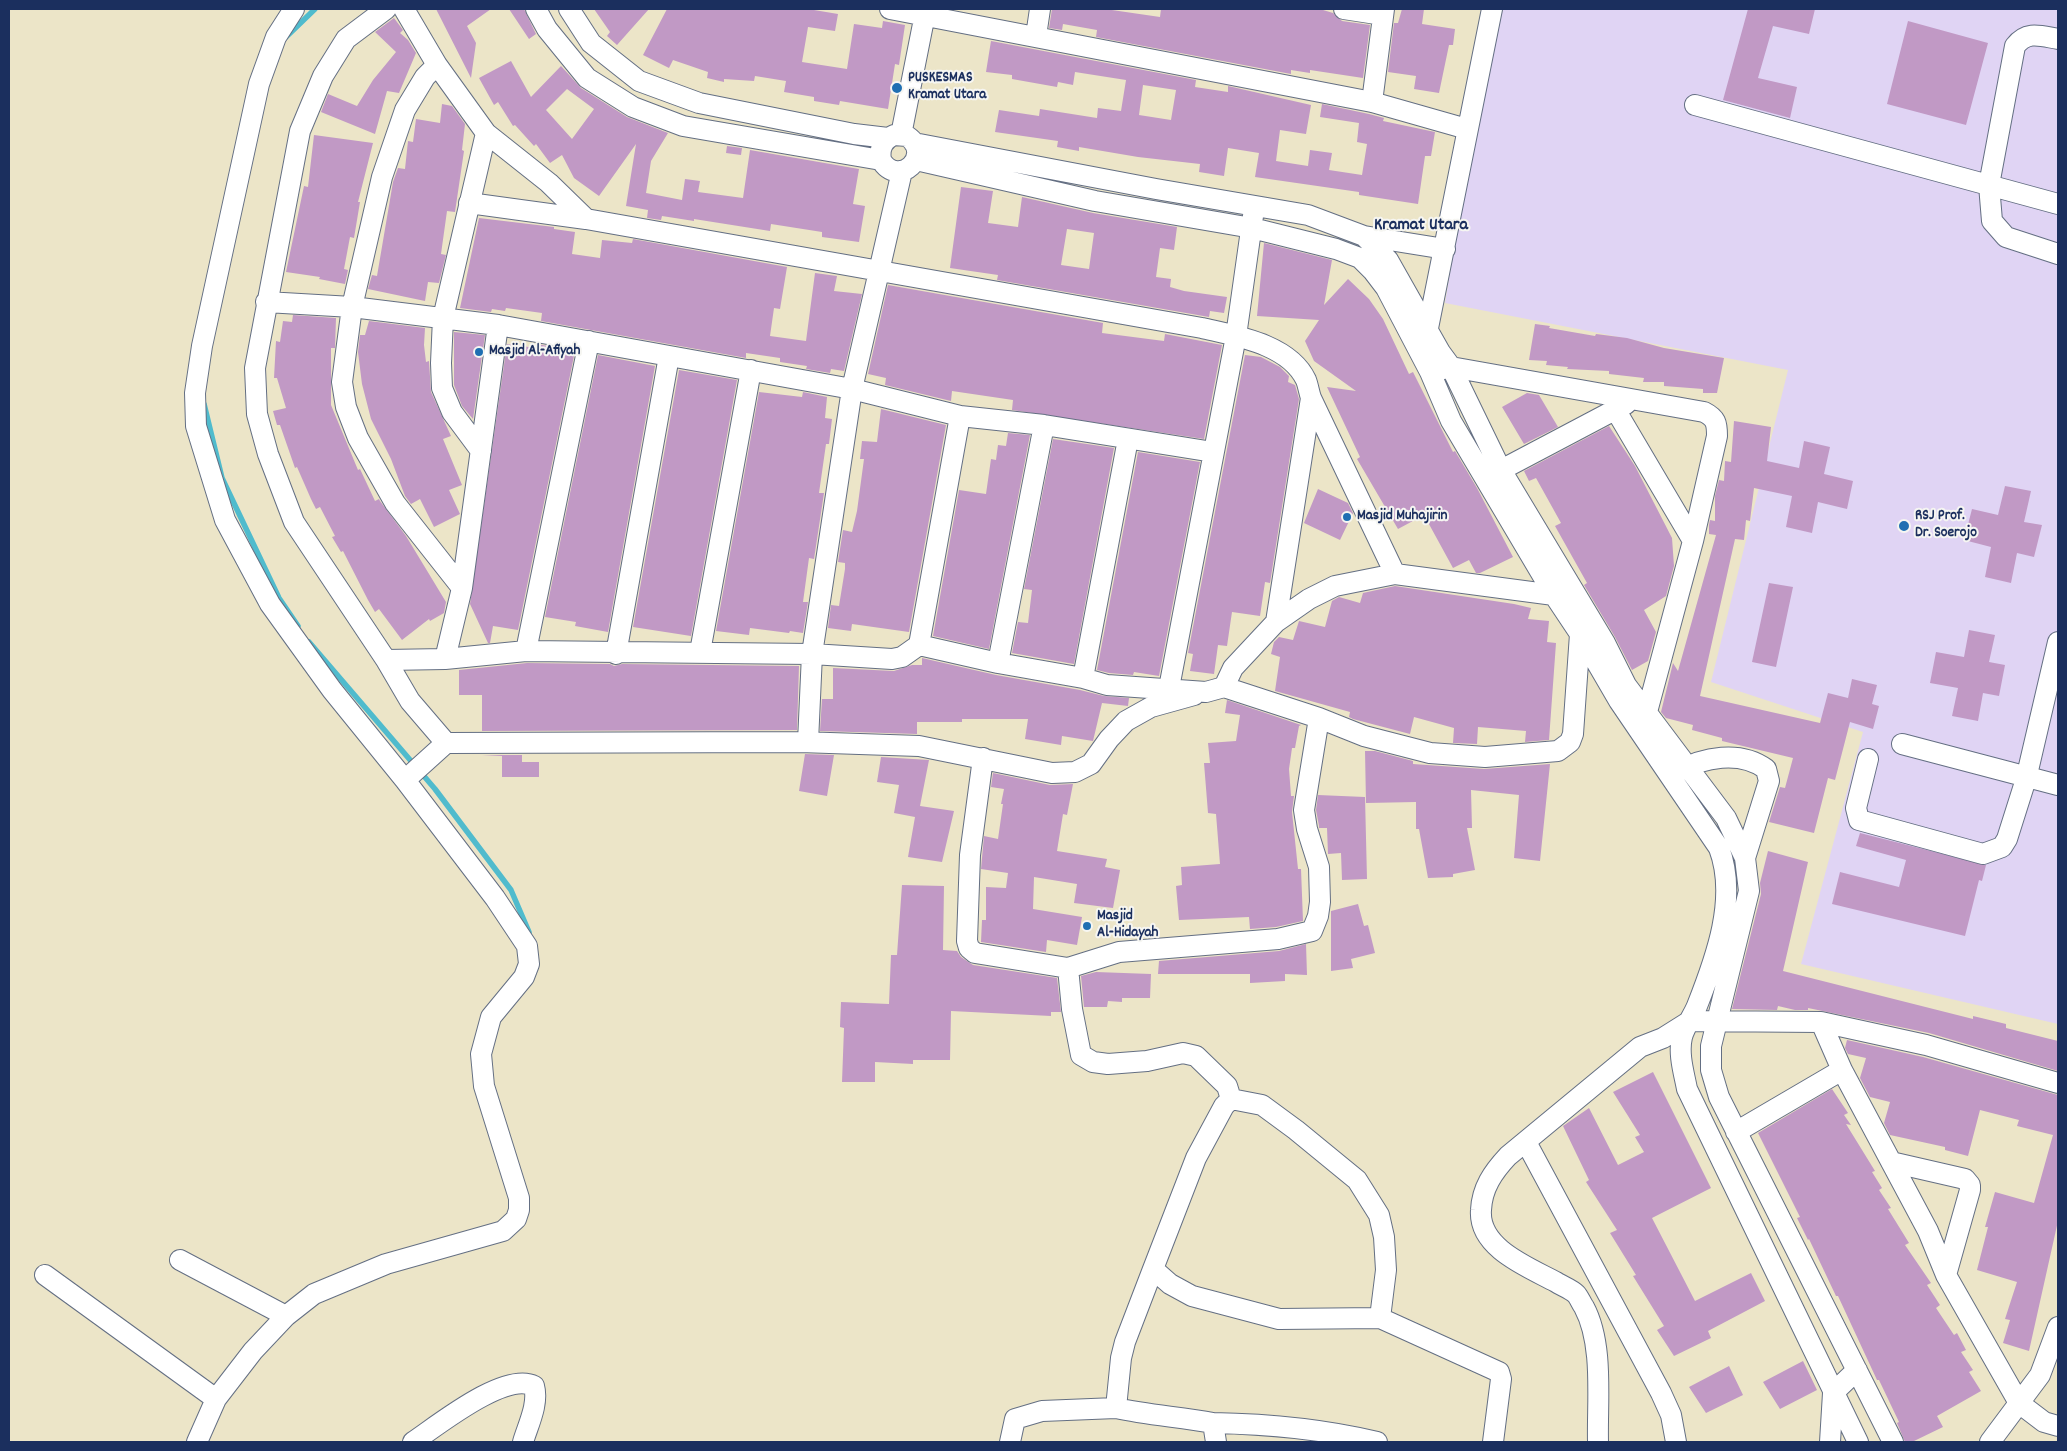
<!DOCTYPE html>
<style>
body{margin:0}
#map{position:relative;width:2067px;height:1451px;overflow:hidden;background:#ece5c8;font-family:Dekko,sans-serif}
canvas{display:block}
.frame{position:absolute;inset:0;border:10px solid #1b2f5e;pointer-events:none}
</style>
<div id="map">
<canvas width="2067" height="1451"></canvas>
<div class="frame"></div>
</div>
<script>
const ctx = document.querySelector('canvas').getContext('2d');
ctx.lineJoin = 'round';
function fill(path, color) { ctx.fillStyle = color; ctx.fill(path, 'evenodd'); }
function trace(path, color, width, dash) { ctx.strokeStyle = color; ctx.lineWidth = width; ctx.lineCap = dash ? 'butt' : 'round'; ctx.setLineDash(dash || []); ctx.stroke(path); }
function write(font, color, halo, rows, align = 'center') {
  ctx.font = font + ' Dekko,sans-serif'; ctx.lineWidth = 4; ctx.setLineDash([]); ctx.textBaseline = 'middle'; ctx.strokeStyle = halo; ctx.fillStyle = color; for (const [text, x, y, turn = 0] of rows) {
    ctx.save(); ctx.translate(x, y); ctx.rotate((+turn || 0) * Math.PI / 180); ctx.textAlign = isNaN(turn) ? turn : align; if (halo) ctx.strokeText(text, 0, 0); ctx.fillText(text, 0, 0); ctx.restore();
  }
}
fill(new Path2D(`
 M1503 9H2058V1024L1801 964 1863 732 1711 682 1788 370 1445 303 1475 120Z`), '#e0d4f4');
trace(new Path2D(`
 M286 37 315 9
 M204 404 222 478 279 598 298 626
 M309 642 435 789 511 890 529 932`), '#50bbcd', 5.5);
fill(new Path2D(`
 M436 9H491L467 26 476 43 471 78Z
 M509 9H524L536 34 529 39Z
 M594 9H649L617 45 607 36 610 32Z
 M667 9H808L838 14 835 31 808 27 802 62 847 69 854 24 882 28 883 21 905 25 899 65 895 64 888 109 840 101 839 105 814 101V97L784 92 786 81 755 76 754 81 724 79V82L707 78 708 72 673 60 669 68 643 55Z
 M1052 9H1105L1160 17 1161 9 1323 10 1333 13 1342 21 1370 25 1363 78 1310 70V73L1291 70V74L1096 37 1097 30 1063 24 1062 30 1049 28Z
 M1402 9H1424L1422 24 1455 29 1453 45H1449L1439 93 1414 89 1416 76 1388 72 1394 23H1398Z
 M1748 9H1815L1809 34 1773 26 1758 78 1797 87 1790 118 1723 100Z
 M394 18 403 30 400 33 408 40 416 53 399 93 387 91 375 134 321 112 328 94 357 106 373 80 396 52 375 32Z
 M1908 21 1988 43 1966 125 1887 104Z
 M991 41 1196 80 1195 87 1228 92V86L1311 105 1306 134 1280 130 1276 161 1308 166 1310 150 1332 153 1329 170 1362 175 1367 144 1357 142 1359 123 1320 117 1322 104 1369 114 1384 118 1383 121 1435 132 1431 156H1425L1418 204 1359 195V192L1255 177 1259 153 1228 148 1224 176 1199 172 1200 164 1138 157 1079 147V151L1057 147 1058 141 995 132 999 110 1039 116 1040 109 1097 118 1098 108 1121 111 1126 80 1075 72 1073 85 1058 82 1057 87 1012 79V75L986 72ZM1143 85 1176 90 1171 120 1139 115Z
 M511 61 531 97 561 66 581 88 627 117 668 133 651 161 646 193 682 200 685 179 700 181 698 192 743 198 750 150 859 169 853 204 865 206 859 242 822 237V232L771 224 770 231 694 219V221L662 216 661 220 647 218 648 210 626 206 636 144 599 196 574 178 562 155 550 163 536 144 534 146 515 125 513 126 498 102 494 105 479 78ZM567 89 594 109 572 139 546 110Z
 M442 104 452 106 465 124 462 150 464 151 455 212 447 211 441 254 446 255 439 283 428 282 425 301 368 289 372 275 377 276 393 182 398 168 405 169 408 141 413 142 416 119 440 123Z
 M314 135 373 143 358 202H360L354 238 350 237 344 269 348 270 345 284 319 279 320 277 286 272 304 186 308 187Z
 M727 146 742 148 741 155 726 153Z
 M961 187 993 191 988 223 1018 227 1022 197 1093 213 1177 227 1174 250 1160 248 1156 277 1171 279 1170 287 1184 291 1227 297 1224 313 1210 311 1209 317 997 280 998 275 950 268ZM1067 229 1094 233 1089 269 1061 265Z
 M479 218 554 227V229L575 232 572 254 600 258 602 240 632 243 633 239 787 267 780 309 774 308 770 336 806 341 815 273 837 276 834 291 862 294 844 371 831 369 830 373 806 369 807 366 780 362V358L746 353V358L541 321 542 313 506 308 505 311 492 309 491 312 460 308Z
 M1264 243 1332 260 1324 305 1348 279 1369 299 1383 319 1409 374 1413 372 1453 452 1455 451 1477 488 1513 557 1480 573H1476L1469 560 1453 568 1424 515 1398 529 1357 459 1360 457 1327 387 1356 391 1314 361 1305 341 1319 320 1257 316Z
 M888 285 1103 323 1102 333 1164 341 1165 334 1222 345 1204 439 1012 410 1013 400 952 391 951 401 885 385 886 378 868 374Z
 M293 315 336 318 335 348H331V405L358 470 360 469 375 501 379 499 380 501 406 536 446 602 444 613 430 621 429 619 402 640 379 609 375 612 368 600 343 551 341 552 332 537 335 536 320 507 316 509 311 499 297 467 295 468 280 425H277L273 411 286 408 277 378H274L276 341 280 342 283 321 292 322Z
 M369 321 425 328 424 345 426 362 429 361 431 392 451 436 443 439 462 485 449 490 460 514 434 527 420 499 411 504 405 496 391 459 371 419 362 384 358 352 360 335H365Z
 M1535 324 1550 326 1549 328 1595 336 1596 334 1627 338 1664 348 1724 358 1717 393H1703V389L1664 386V382H1643L1644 378 1609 374V371L1567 369 1568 367 1546 365 1547 361 1529 360Z
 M454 332 485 335 473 419 462 406 454 385Z
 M507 344 536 348 537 344 575 351 518 630 493 626 490 643H488L470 604Z
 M598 355 655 366 608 632 575 626 576 622 545 617Z
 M1245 355 1261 357 1280 367 1289 376 1288 382 1295 385 1299 399 1270 583 1265 582 1260 616 1232 612 1227 646 1218 645 1214 674 1190 671 1193 654 1188 653Z
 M679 370 737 380 691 636 633 627Z
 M759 392 802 397 803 392 827 397 825 418 832 419 829 444H826L819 493H824L814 559 809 558 803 602H808L803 633 790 631 789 633 750 628 749 635 716 631Z
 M1527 393 1539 395 1558 427 1524 444 1502 407Z
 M881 409 946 425 909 632 852 624 851 631 828 628 831 605 839 606 845 569V563L838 562 843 530 852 532 857 511 864 459H860L862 441 877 442Z
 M1734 421 1771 427 1767 461 1799 468 1804 441 1830 447 1824 474 1853 481 1847 509 1818 502 1812 533 1786 527 1792 496 1754 488 1750 521 1746 520 1744 540 1735 539 1700 696 1820 723 1828 693 1848 698 1852 679 1877 685 1872 704 1879 706 1873 729 1850 722 1835 780 1828 778 1814 833 1769 822 1780 787 1785 788 1793 758 1722 741V738L1692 730 1693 725 1666 718 1661 712 1673 663 1678 671 1716 535 1709 534V525L1710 520 1715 521V496L1719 480 1724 481 1725 461 1731 462Z
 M1609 426 1635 466 1672 538 1674 566 1666 596 1644 610 1656 632 1648 661 1632 670 1615 637 1584 585 1587 583 1555 526 1561 523 1536 478 1529 481 1524 471Z
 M1008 433 1030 435 989 649 933 636 959 490 986 494 991 459 996 460 998 445 1006 446Z
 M1053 439 1114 448 1074 664 1012 653 1018 622 1028 623 1032 590 1024 589Z
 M1138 452 1200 462 1159 676 1134 672 1133 675 1109 673 1097 670Z
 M2005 486 2031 491 2024 522 2042 525 2034 557 2017 553 2011 583 1985 577 1991 547 1964 540 1972 509 1998 515Z
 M1318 489 1348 503 1353 513 1340 540 1304 523Z
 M1769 583 1793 587 1776 667 1752 662Z
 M1395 586 1514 604 1531 608 1528 619 1549 621 1547 642 1556 643 1549 740 1525 742 1526 731 1478 727 1477 744 1453 743 1454 728 1414 717 1410 734 1353 719 1349 717 1350 712 1275 691 1280 657 1271 654 1274 642 1279 637 1293 640 1299 621 1325 627 1332 601 1339 597 1360 603 1363 593Z
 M1969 630 1995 635 1989 662 2005 665 1999 696 1983 693 1978 721 1952 716 1958 688 1930 683 1936 652 1964 657Z
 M922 658 996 675 1080 690 1104 696 1129 698 1128 706 1102 703 1093 741 1062 736 1061 745 1025 739 1028 719H962V722H917V734L820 731 822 699H833V668L894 671 912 665H922Z
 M527 663 610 664 614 666 622 664 799 666 797 730 482 731V695H459V670Z
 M1227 700 1301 725 1299 726 1295 748H1292L1289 769 1291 796H1294L1292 812 1298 869H1301L1303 921 1276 927 1250 929 1249 917 1179 920 1176 886 1182 885 1181 867 1220 864 1216 814 1208 813 1204 763H1210L1208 743 1236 741 1240 715 1225 713Z
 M1365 751H1375L1413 761V764L1484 769 1550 764 1540 861 1514 858 1519 795 1471 790 1472 828H1467L1475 870 1453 874V877L1428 878 1419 829H1416V802L1366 803Z
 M805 754 834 755 827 796 799 791Z
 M482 755H522V762H539V777H502V756Z
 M881 757 929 760 920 806 954 811 942 862 908 857 915 817 894 813 899 785 877 782Z
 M993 773 1050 785 1073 784 1067 815 1063 814 1057 851 1107 859 1105 867 1120 870 1113 908 1074 903 1077 884 1034 877 1033 909 1082 917 1077 945 1047 940 1046 952 981 942 982 920H986V887L1006 888 1008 873 981 869 984 836 998 839 1003 804H1001L1004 789 991 787Z
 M1318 795 1365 797 1367 879 1342 880 1341 853 1328 854 1327 828H1319V826L1316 810Z
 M1860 833 1986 865 1982 881 1979 880 1965 936 1832 904 1840 872 1899 887 1906 860 1856 846Z
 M1768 851 1808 862 1783 971 1973 1019V1016L2006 1024V1028L2058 1041V1071L1929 1033 1808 1008V1010H1795L1778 1006 1777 1010 1732 1009 1761 894 1760 883Z
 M902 885 944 886 943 950 957 951 961 957 973 965 1057 978 1061 1012H1051V1016L951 1011 950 1060H913V1064L875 1062V1082H842L844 1028 840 1027 841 1002 889 1004 891 955H897Z
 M1358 904 1364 926 1368 925 1375 953 1351 959 1353 968 1331 971V911Z
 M1306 944 1307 975 1285 974V981L1250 983V974H1158L1159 961 1279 951Z
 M1096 972 1151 974 1150 998H1122V1002L1108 1001 1107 1007H1084L1081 976Z
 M1847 1040 1923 1057 2058 1095V1221L2029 1351 2003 1343 2010 1320 2005 1319 2017 1282 1977 1270 1988 1227H1985L1995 1192 2034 1203 2053 1135 2017 1126 2019 1120 1980 1110 1968 1156 1945 1150V1147L1890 1135 1884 1123 1890 1102 1870 1097 1860 1078 1866 1058 1848 1054 1845 1048Z
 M1653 1072 1711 1188 1652 1218 1695 1301 1751 1273 1765 1301 1708 1331 1711 1338 1674 1356 1657 1330 1664 1326 1633 1276 1636 1275 1610 1233 1617 1230 1586 1182 1589 1180 1563 1126 1589 1108 1618 1165 1644 1152 1635 1137 1640 1135 1613 1092Z
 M1832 1089 1848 1113 1844 1115 1851 1125 1846 1124 1875 1171 1872 1172 1882 1188 1879 1190 1891 1208 1888 1209 1909 1243 1905 1245 1931 1283 1927 1285 1940 1305 1936 1308 1954 1335 1957 1333 1966 1350 1961 1352 1973 1370 1969 1372 1981 1391 1937 1416 1943 1427 1912 1442H1905L1897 1423 1899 1422 1879 1380H1877L1838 1296H1836L1809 1239 1808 1240 1797 1218 1800 1217 1758 1133Z
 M1803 1361 1817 1390 1780 1409 1763 1382Z
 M1729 1366 1743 1395 1706 1413 1689 1387Z`), '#c199c5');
const minor = new Path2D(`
 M386 9 346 39 323 76 300 131 255 368 257 414 268 454 294 522 386 660 445 659 526 651 812 654 892 659 902 657 919 645 998 663 1083 678 1107 685 1206 692 1224 687 1233 668 1276 622 1309 599 1335 586 1395 574 1554 595
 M404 9 437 65 486 133 549 183 586 219 1202 328C1236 336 1289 344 1306 380 1308 385 1309 392 1311 398L1395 574
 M536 9 547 29 587 78 633 107 683 126 881 160C898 189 935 155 907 136L894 135C883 140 879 148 881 160
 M569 9 591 43 639 81 699 103 854 134 888 138
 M890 9 1372 102 1467 129
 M1344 9 1383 15
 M1036 36 1040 9
 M2058 39C2041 36 2027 30 2015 46L1989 185 1992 221 2006 237 2058 254
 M437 65 425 77 405 110 382 177 352 307 342 382 346 407 358 438 395 503 462 588
 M1372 102 1384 9
 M1695 105 2058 204
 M901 135 926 9
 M914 143 1156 189 1308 215 1364 236 1388 260 1440 352 1451 367 1501 470 1605 643 1626 685 1726 818 1745 858 1749 891 1711 1046V1070L1719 1097 1893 1442
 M916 160 1095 201 1252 228 1336 249 1360 258 1373 271 1386 288 1430 372 1451 421 1554 595 1580 634 1619 701 1719 848C1738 898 1716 958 1697 1006 1693 1016 1685 1026 1682 1037 1678 1054 1684 1073 1687 1089L1858 1442
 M469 203 586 219
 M1364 236 1445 249
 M266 302 352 307 498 325 852 389 960 416 1044 425 1213 452
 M1428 328 1492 9
 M1443 369 1451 367 1704 412C1716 418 1717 423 1717 436L1693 541 1647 712 1640 719
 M1615 409 1693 541
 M481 451 452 412 442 388 441 363 443 318 486 133
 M1501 470 1626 404
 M1276 622 1311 398
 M919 645 960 416
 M526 651 589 341
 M700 652 751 370
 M616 654 669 356
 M445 659 462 588 498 325
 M386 660 410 701 446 743
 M998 663 1044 425
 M1083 678 1128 439
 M1224 687 1319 718 1364 736 1430 753 1485 757 1558 751 1570 742 1573 734 1580 634
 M1169 688 1236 336 1253 216
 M808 742 812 654 852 389 902 171
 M1902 744 2058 785
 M983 758 970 855 967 941 969 948 975 953 1068 968 1119 952 1278 939 1312 931 1318 916 1320 902 1319 867 1307 829 1304 810 1319 718
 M1868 759 1856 808 1859 820 1983 854 2002 847 2007 839 2026 779 2058 642
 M1677 772C1703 757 1740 750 1766 769L1769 781 1745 858
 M405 780 446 743 800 742 919 746 1052 773 1075 772 1091 764 1109 739 1126 721 1151 707 1194 695
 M1068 968 1072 1009 1081 1055 1093 1062 1108 1064 1147 1061 1183 1053 1196 1056 1227 1086 1231 1099 1262 1105 1296 1130 1357 1180 1379 1215 1384 1237 1386 1270 1380 1318 1499 1372 1501 1379 1493 1442
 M1821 1022 1842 1070 1928 1231 1946 1275 2019 1403 2044 1422 2058 1426
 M1231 1099 1224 1106 1196 1158 1153 1269 1170 1284 1192 1296 1279 1319 1380 1318
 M1736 1132 1842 1070
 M1526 1142 1661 1393 1671 1415 1676 1442
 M1891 1162 1965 1179 1970 1185V1190L1946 1275
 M180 1260 286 1316
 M1153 1269 1125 1342 1121 1358 1116 1408C1148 1415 1181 1417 1213 1423L1216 1442
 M45 1275 216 1399
 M1213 1423C1268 1424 1323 1429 1377 1442
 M197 1442 216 1399 253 1351 286 1316 314 1294 386 1264 503 1231 516 1219 519 1210V1198L484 1086 481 1054 491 1017 524 977 529 964 527 946 495 898 405 780 332 690 270 604 225 520 196 426 195 393 202 346 259 84 276 37 294 9
 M413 1442C437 1426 505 1371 534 1386 539 1404 528 1425 523 1442
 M1010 1442 1015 1419 1042 1411 1116 1408
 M1598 1442C1597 1401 1604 1344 1584 1307 1581 1303 1579 1297 1576 1294 1571 1289 1562 1286 1556 1282 1528 1267 1478 1248 1481 1210 1482 1188 1493 1172 1508 1156L1640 1047 1663 1038 1690 1021 1821 1022 1926 1045 2058 1083
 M1830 1442 1833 1393 1857 1370
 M1990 1442 2040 1375 2058 1327`);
trace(minor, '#646f83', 22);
trace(minor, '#fff', 20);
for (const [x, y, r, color] of [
 [897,88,6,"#1f6fb2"],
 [479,352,5,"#1f6fb2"],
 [1347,517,5,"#1f6fb2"],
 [1904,526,6,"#1f6fb2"],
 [1087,926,5,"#1f6fb2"]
]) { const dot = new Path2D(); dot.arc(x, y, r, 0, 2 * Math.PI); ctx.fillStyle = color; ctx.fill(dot); trace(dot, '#f6f6f2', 2); }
write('bold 15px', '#1b2f5e', '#f6f6f2', [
 ["PUSKESMAS",908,79],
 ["Kramat Utara",908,96],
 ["Masjid Al-Afiyah",489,352],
 ["Masjid Muhajirin",1357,517],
 ["RSJ Prof.",1915,517],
 ["Dr. Soerojo",1915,534],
 ["Masjid",1097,917],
 ["Al-Hidayah",1097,934]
], 'left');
write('bold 18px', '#1b2f5e', '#f6f6f2', [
 ["Kramat Utara",1421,227]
]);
</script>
